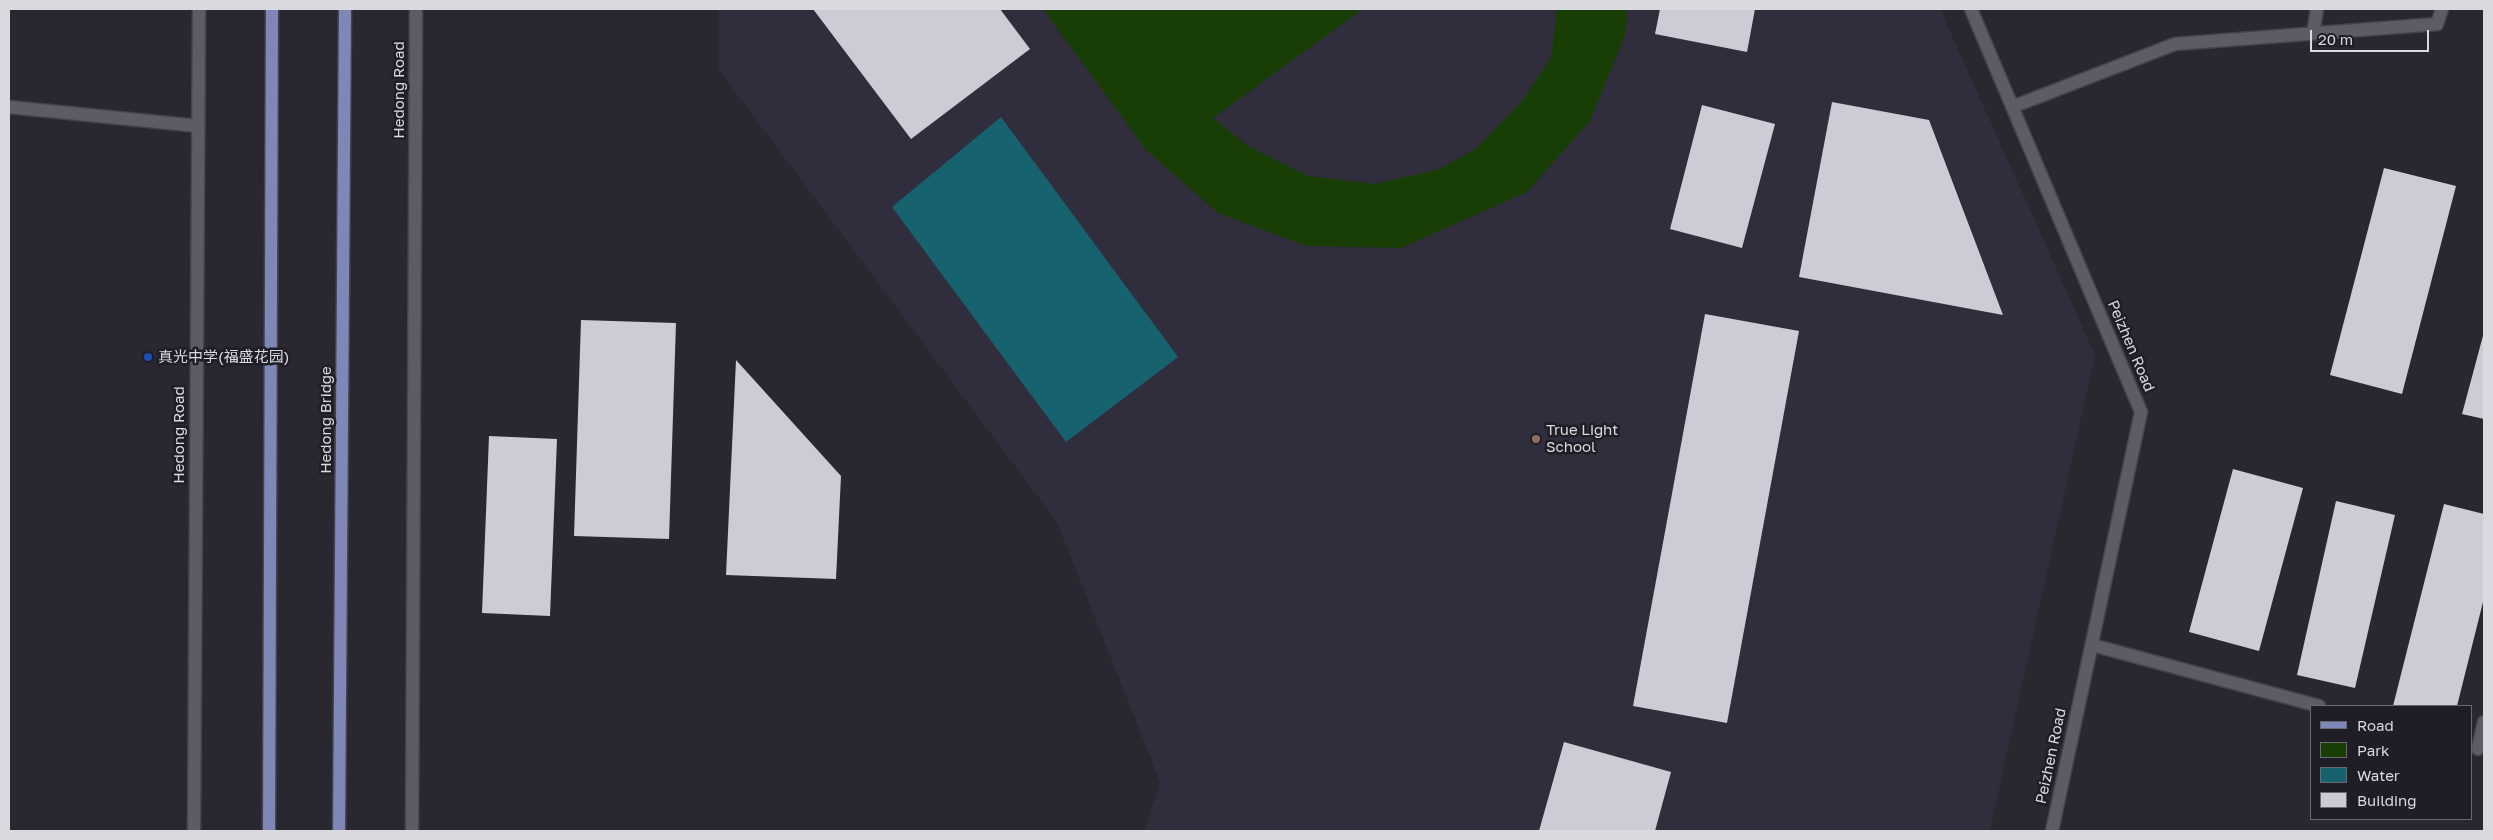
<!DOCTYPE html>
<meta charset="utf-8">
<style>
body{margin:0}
#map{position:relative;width:2493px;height:840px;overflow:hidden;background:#29272f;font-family:"Golos Text",sans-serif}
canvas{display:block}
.frame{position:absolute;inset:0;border:10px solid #dad9df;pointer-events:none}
.legend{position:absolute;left:2310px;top:705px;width:162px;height:115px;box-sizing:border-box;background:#1f1e26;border:1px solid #6a6970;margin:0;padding:6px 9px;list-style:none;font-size:15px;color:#dad9df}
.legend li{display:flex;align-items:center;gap:10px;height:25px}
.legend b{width:25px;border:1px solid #6a6970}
.scale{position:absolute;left:2310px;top:30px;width:119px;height:22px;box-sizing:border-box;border:2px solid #dad9df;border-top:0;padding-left:6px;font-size:15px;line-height:18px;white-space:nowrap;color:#dad9df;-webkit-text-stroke:4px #1f1e26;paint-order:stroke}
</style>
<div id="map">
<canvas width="2493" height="840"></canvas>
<div class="frame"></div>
<ul class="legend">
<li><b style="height:6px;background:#7f86b8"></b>Road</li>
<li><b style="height:14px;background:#183d05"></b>Park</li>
<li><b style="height:14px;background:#17626f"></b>Water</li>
<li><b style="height:14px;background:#cdcbd6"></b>Building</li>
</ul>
<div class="scale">20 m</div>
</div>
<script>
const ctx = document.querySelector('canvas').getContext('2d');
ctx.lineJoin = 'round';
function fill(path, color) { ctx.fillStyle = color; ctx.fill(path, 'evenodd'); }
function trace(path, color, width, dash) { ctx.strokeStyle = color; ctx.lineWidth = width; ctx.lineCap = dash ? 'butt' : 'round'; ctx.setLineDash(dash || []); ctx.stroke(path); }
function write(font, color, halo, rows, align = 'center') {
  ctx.font = font + ' "Golos Text","Noto Sans SC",sans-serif'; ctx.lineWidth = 5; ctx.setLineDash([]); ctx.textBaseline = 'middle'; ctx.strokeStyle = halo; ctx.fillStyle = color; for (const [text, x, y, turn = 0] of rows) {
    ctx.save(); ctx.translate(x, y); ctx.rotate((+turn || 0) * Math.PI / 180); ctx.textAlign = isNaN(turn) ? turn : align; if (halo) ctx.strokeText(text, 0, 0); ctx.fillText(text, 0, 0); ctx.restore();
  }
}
fill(new Path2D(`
 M719 9H1940L2095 355 1990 831H1144L1160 782 1057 522 718 69Z`), '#302e3c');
fill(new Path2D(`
 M1043 9H1363L1213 118 1248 146 1308 176 1375 184 1440 169 1477 148 1523 100 1551 57 1557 9H1627L1626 33 1590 121 1527 192 1401 248 1306 246 1218 213 1146 150Z`), '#183d05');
fill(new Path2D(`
 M1001 117 1178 357 1066 442 892 207Z`), '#17626f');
fill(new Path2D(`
 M813 9H1000L1030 49 911 139Z
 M1660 9H1755L1747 52 1655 34Z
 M1832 102 1929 120 2003 315 1799 277Z
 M1702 105 1775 124 1742 248 1670 229Z
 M2384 168 2456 186 2402 394 2330 375Z
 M1705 314 1799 331 1727 723 1633 706Z
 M581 320 676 323 669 539 574 536Z
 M2484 332V419L2462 414Z
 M736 360 841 476 836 579 726 575Z
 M489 436 557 439 550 616 482 613Z
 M2233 469 2303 488 2259 651 2189 632Z
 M2336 501 2395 515 2355 688 2297 675Z
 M2444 504 2484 514V598L2457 706H2393Z
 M1564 742 1671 772 1655 831H1539Z`), '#cdcbd6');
const minor = new Path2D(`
 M1971 9 2141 412 2052 831
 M2313 34 2317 9
 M9 107 198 126
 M2012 107 2175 44 2437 24 2442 9
 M2092 645 2319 706
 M2478 749 2484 722
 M194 831 199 9
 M412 831 416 9`);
const major = new Path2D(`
 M269 831 272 9
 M339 831 345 9`);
trace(minor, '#46444b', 15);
trace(major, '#46444b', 15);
trace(minor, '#5d5b65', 12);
trace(major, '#7f86b8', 12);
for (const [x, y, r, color] of [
 [148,357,5,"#1a4fb4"],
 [1536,439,5,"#8d6e63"]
]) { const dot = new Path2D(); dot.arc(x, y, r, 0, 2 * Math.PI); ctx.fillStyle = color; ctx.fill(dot); trace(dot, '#1f1e26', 2); }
write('15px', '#dad9df', '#1f1e26', [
 ["Hedong Road",399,90,-90],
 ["Peizhen Road",2131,346,67],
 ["Hedong Bridge",326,420,-90],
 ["Hedong Road",179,435,-90],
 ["Peizhen Road",2051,756,-78]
]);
write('15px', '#dad9df', '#1f1e26', [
 ["真光中学(福盛花园)",158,357],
 ["True Light",1546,430],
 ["School",1546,447]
], 'left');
</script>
